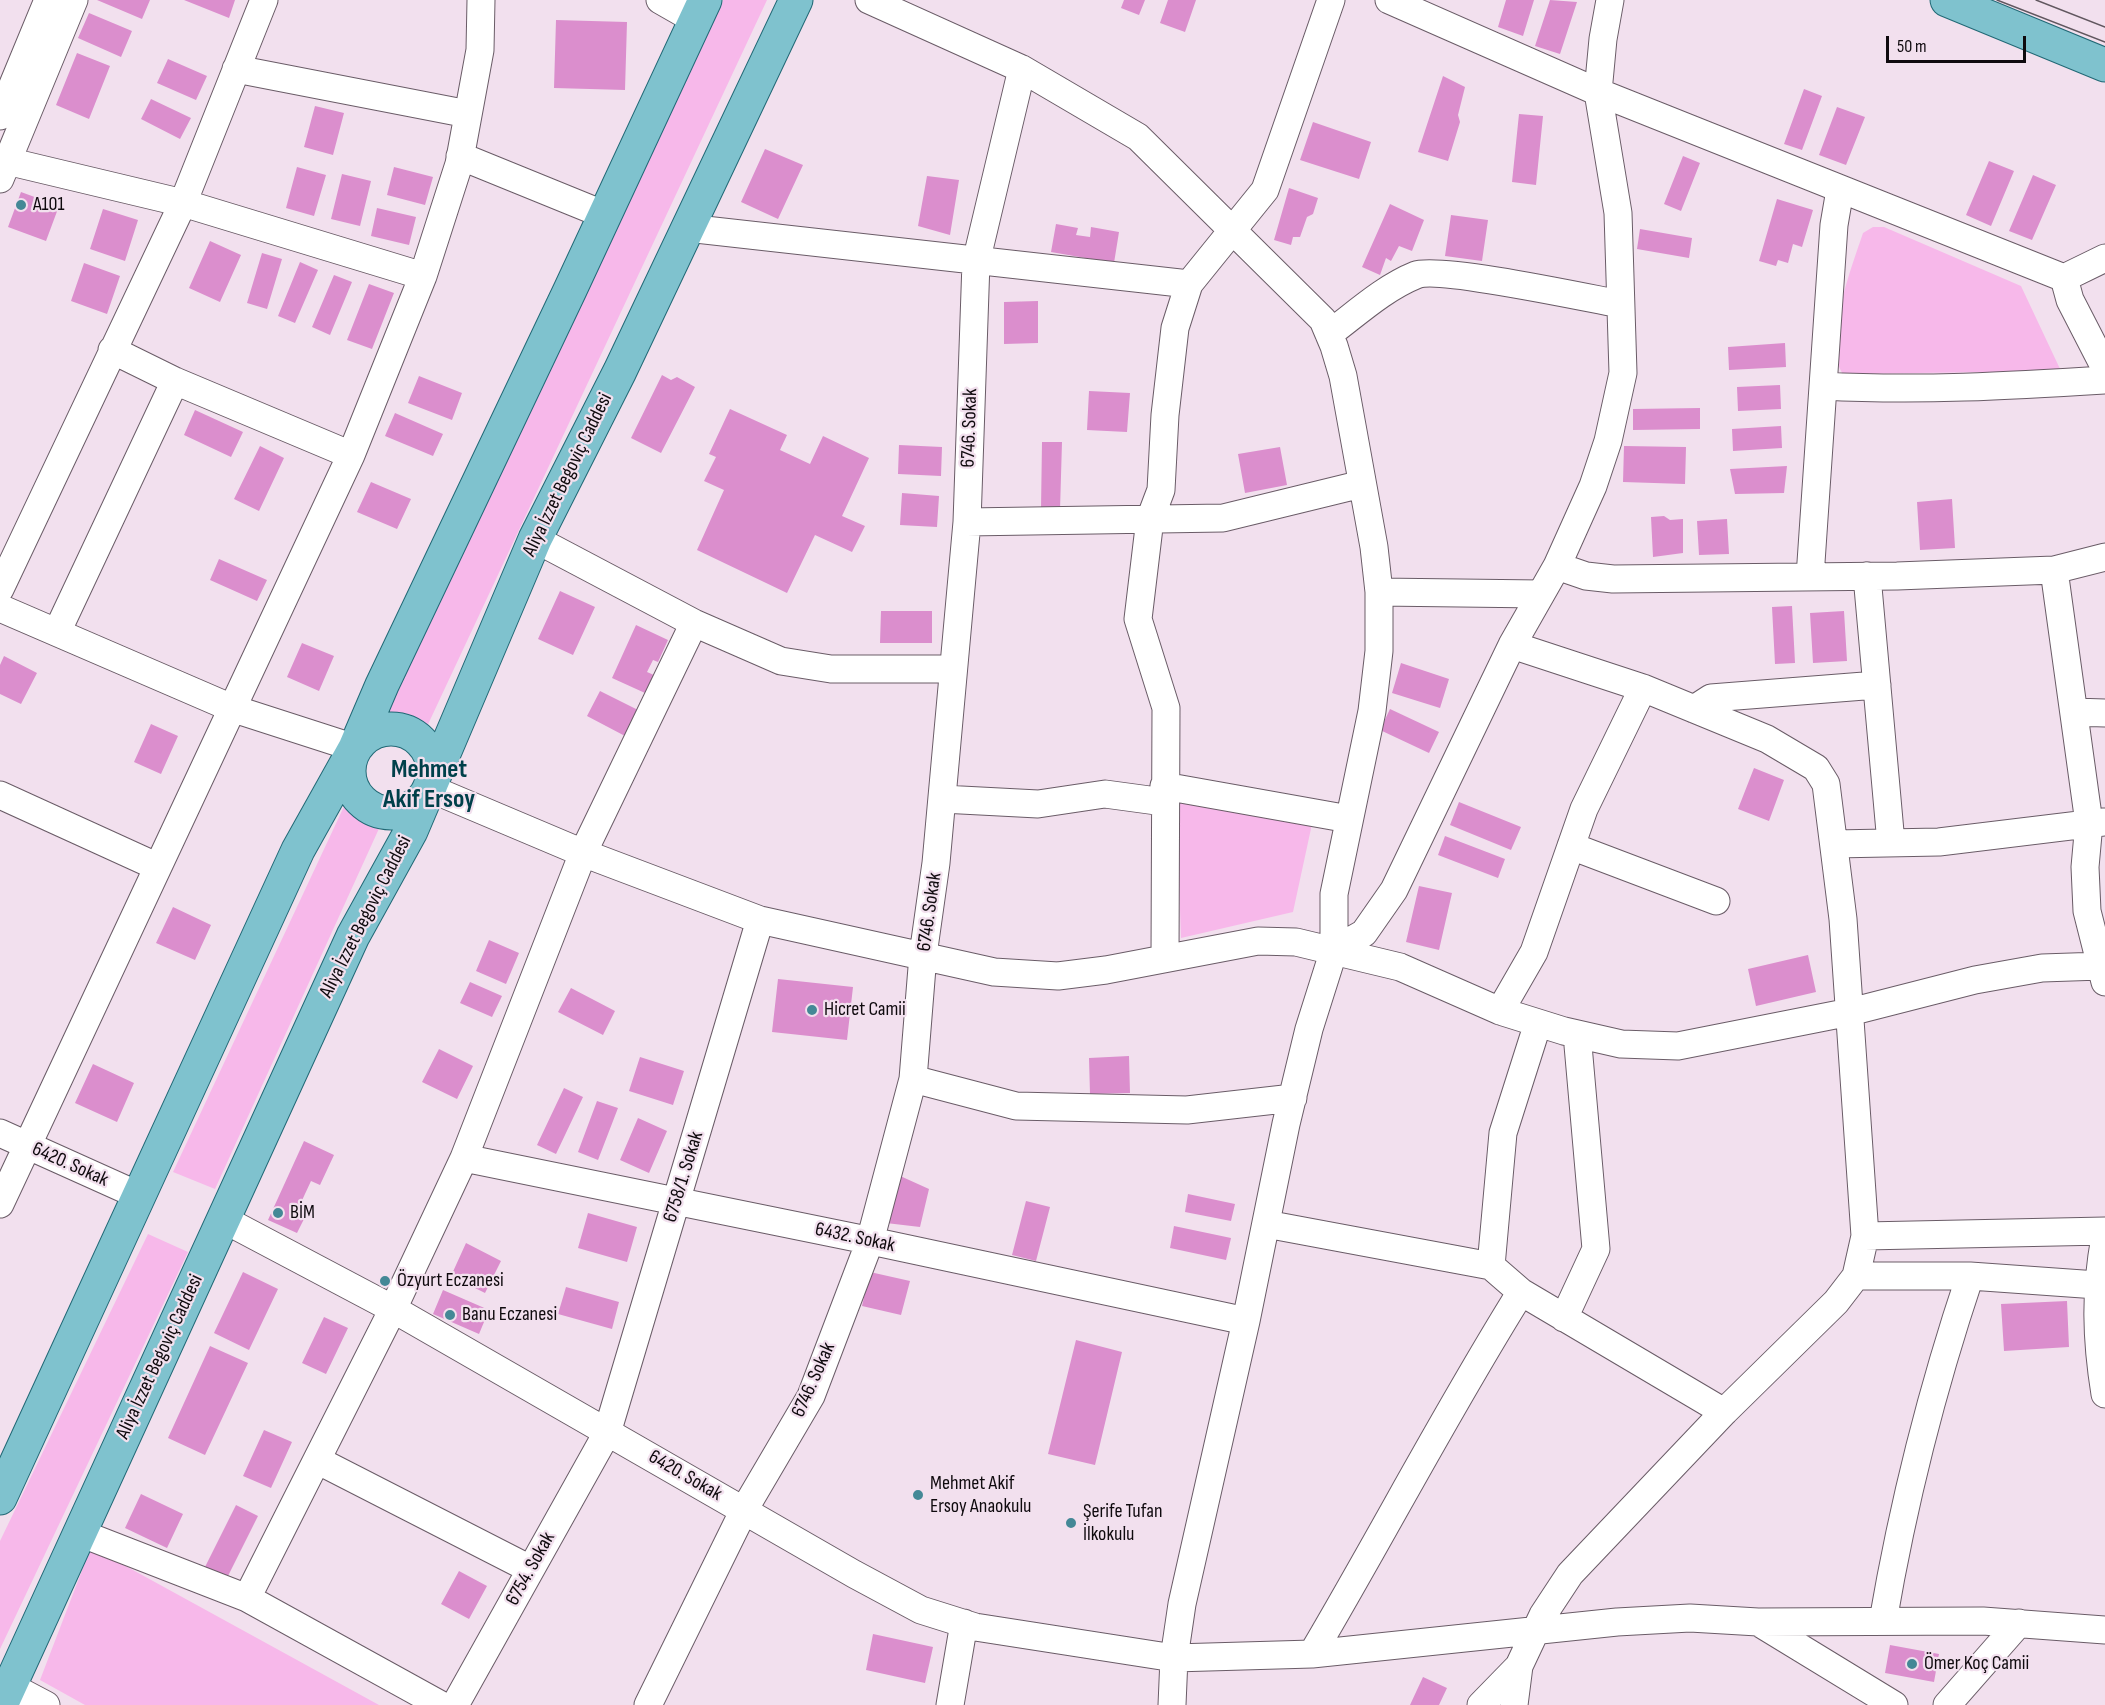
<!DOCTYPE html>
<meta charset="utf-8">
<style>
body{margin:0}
#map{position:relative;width:2105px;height:1705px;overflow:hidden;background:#f2e0ee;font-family:"Sofia Sans Condensed",sans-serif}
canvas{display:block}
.scale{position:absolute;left:1886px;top:36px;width:140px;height:27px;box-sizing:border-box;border:3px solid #0f0a0e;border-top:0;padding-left:8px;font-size:18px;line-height:21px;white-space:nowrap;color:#0f0a0e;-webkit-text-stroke:4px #f2e0ee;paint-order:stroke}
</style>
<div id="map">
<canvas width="2105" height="1705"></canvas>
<div class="scale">50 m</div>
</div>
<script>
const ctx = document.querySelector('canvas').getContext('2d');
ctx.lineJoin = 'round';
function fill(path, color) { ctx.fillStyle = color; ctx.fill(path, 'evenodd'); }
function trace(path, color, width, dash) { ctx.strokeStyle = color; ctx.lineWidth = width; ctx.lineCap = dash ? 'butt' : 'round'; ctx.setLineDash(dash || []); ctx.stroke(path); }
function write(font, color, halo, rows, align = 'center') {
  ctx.font = font + ' "Sofia Sans Condensed",sans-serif'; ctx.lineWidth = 4.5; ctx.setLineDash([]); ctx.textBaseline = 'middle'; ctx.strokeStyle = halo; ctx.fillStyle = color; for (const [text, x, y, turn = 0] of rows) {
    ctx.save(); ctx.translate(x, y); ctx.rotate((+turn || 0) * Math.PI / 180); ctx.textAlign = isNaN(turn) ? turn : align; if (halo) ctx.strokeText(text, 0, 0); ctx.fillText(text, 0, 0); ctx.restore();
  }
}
fill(new Path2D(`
 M723 0H767L416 750 378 734 574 308Z
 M1873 227H1884L2021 286 2061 371 1843 374C1822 344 1852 266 1863 233Z
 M1176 798 1312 824 1293 912 1181 938Z
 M347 800 382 822 215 1189 173 1172Z
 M148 1234 188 1252 0 1649V1541Z
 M91 1547 379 1705H85L40 1680Z`), '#f7b8ea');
fill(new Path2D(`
 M97 0H150L142 19Z
 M184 0H235L229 18Z
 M1124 0H1145L1139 15 1121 8Z
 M1168 0H1196L1185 32 1160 23Z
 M1506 0H1534L1523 36 1498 27Z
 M1550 0 1577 2 1560 54 1535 46Z
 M89 13 132 31 121 57 78 38Z
 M556 20 627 22 625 90 554 88Z
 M77 53 110 66 89 119 56 105Z
 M168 59 207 76 196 100 157 83Z
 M1443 76 1465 87 1458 115 1460 122 1448 161 1418 152Z
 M1804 89 1822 96 1802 150 1784 144Z
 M151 99 191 118 180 139 141 119Z
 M315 106 344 113 333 155 304 147Z
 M1837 107 1865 117 1846 165 1819 155Z
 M1519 114 1543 116 1536 185 1512 182Z
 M1313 122 1371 142 1359 179 1300 160Z
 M765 149 803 165 778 219 741 202Z
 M1683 156 1700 163 1681 211 1664 204Z
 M1989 161 2014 171 1991 226 1966 215Z
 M297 167 326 175 314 216 286 208Z
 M394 167 433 177 425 205 387 195Z
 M342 174 371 181 360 226 331 219Z
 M2033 175 2056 185 2032 240 2009 231Z
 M927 176 959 180 950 235 918 226Z
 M1289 188 1318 198 1313 214 1307 217 1300 237H1293L1291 245 1274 240Z
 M21 192 59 206 46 241 8 227Z
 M1777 199 1813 210 1802 247 1793 244 1788 263 1778 260 1776 266 1759 261Z
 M1390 204 1424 220 1412 251 1399 246 1391 261 1386 258 1380 275 1362 267Z
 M377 208 416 217 409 245 371 236Z
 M103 209 138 220 125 261 90 249Z
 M1451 215 1488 220 1482 261 1445 256Z
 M1056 224 1078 228 1076 235 1090 237 1091 227 1119 232 1114 263 1051 252Z
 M1640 229 1692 238 1689 258 1637 249Z
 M210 241 241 255 220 302 189 288Z
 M262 253 282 259 267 309 247 303Z
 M300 262 318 270 295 323 278 316Z
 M84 263 120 276 107 314 71 301Z
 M334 275 352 282 330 335 312 327Z
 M369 284 394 293 372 349 347 340Z
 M1038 301V343L1004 344V302Z
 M1785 343 1786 367 1729 370 1728 347Z
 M662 375 671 380 677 377 695 387 661 453 631 438Z
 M419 376 462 393 452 420 408 403Z
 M1780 385 1781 409 1738 411 1737 387Z
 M1089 391 1130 393 1127 432 1087 430Z
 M1700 408V429L1633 430V409Z
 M730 409 787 435 780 450 810 464 823 436 869 458 842 516 865 526 852 552 815 535 787 593 697 550 724 490 704 481 716 457 709 454Z
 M195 410 243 432 231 457 184 435Z
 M395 413 443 434 433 456 385 436Z
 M1781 426 1782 448 1733 451 1732 429Z
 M1042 442H1062L1060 510 1041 509Z
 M899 445 942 447 941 476 898 474Z
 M260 446 284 458 259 511 234 499Z
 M1624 446 1686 447 1685 484 1623 482Z
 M1280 447 1287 485 1245 493 1238 454Z
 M1787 466 1784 493 1735 494 1730 469Z
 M371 482 411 499 397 529 357 512Z
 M902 493 939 496 937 527 900 525Z
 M1952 499 1955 548 1920 550 1917 502Z
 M1664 516 1670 520 1683 519V553L1653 557 1651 517Z
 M1727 519 1729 554 1699 555 1697 521Z
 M219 559 267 580 257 601 210 580Z
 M560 591 595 607 573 655 538 639Z
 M1792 606 1795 663 1775 664 1772 607Z
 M881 611H932V643H880Z
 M1844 611 1847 661 1813 663 1810 613Z
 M636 625 668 640 658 662 653 660 647 672 654 675 645 693 612 678Z
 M302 643 334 656 319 691 287 677Z
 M4 656 37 673 21 704 0 694V665Z
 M1401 663 1449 679 1440 708 1392 693Z
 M600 691 638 710 625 736 587 716Z
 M1390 709 1439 732 1429 753 1380 730Z
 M151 724 178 736 161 774 134 762Z
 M1754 768 1784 780 1769 821 1738 809Z
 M1459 802 1521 827 1511 850 1450 825Z
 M1445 836 1505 859 1498 878 1438 855Z
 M1419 886 1452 893 1439 950 1406 942Z
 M173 907 211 925 195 960 156 943Z
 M489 940 519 953 506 984 476 971Z
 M1808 955 1816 992 1756 1006 1748 969Z
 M778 979 853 987 847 1040 772 1032Z
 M470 982 502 996 492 1017 460 1003Z
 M571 988 615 1011 603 1035 558 1012Z
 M439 1049 473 1066 457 1099 422 1082Z
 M1129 1056 1130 1093 1090 1094 1089 1058Z
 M640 1057 684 1071 673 1105 629 1091Z
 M93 1064 134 1083 117 1122 75 1103Z
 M564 1088 583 1097 556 1154 537 1145Z
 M597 1101 618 1108 598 1160 578 1152Z
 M638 1118 667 1131 649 1173 620 1160Z
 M304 1141 334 1155 320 1185 311 1181 298 1209 307 1213 297 1233 268 1220Z
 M898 1175 929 1189 920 1227 886 1223Z
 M1188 1194 1235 1204 1231 1221 1185 1212Z
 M1026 1201 1050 1207 1036 1261 1012 1255Z
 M588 1213 637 1227 627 1262 578 1248Z
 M1174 1226 1231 1238 1226 1260 1170 1248Z
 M466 1243 501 1261 485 1293 451 1276Z
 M243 1272 278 1289 249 1350 214 1333Z
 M870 1272 910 1281 901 1315 862 1306Z
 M566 1287 619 1302 612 1329 558 1314Z
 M443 1290 489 1310 479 1334 433 1314Z
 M2067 1301 2069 1347 2004 1351 2001 1304Z
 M324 1317 348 1328 326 1374 302 1363Z
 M1076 1340 1122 1352 1095 1465 1048 1454Z
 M210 1346 248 1363 205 1455 168 1438Z
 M264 1430 292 1442 271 1488 243 1476Z
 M141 1494 183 1514 167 1548 125 1528Z
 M236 1505 258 1516 227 1578 205 1567Z
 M459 1571 487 1586 469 1619 441 1604Z
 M873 1634 933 1647 925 1683 866 1670Z
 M1890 1645 1939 1654 1934 1682 1885 1673Z
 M1423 1677 1447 1688 1439 1705H1410Z`), '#db8ecd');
const minor = new Path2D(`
 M660 0 695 20
 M869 0 1022 69 1138 137 1323 320 1334 346 1343 376 1374 547 1379 592V651L1372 711 1334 894V950L1309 1029 1286 1124 1246 1321 1182 1604 1174 1658 1172 1705
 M1389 0 1598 92 2064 278 2105 258
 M236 69 468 114
 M0 116 48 0
 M460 156 605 215
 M7 161 183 203 264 0
 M0 179 74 0
 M687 228 1189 284
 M423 276 459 164 480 50 481 0
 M2064 278 2070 300 2105 368
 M1329 334C1357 313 1384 288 1416 275 1438 266 1588 298 1620 304
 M112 350 175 381 351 455
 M1823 386C1917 391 2011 386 2105 380
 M967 522 1223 518 1362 484
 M535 539 694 623 781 661 831 669H953
 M1557 566 1586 576 1613 579 1897 576 2054 570 2105 557
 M2054 570 2089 823 2085 867 2087 911 2105 982
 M1867 576 1891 843
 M1810 577 1834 225 1840 190
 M0 589 183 203 423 276 351 455 0 1204
 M1379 592 1541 594
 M0 608 234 709 355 748
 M57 632 175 381
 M1512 645 1643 688 1767 739 1816 768 1826 784 1843 919 1865 1236 1856 1276 1836 1302 1724 1412 1570 1574 1543 1615 1519 1666 1514 1705
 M1694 709 1711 698 1877 685
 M2074 712 2105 713
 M1164 786 1349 819
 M429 788 583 853 760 920 994 972 1058 976 1106 970 1258 941 1296 942 1400 967 1500 1011 1564 1031 1621 1044 1678 1046 1850 1012 1975 980 2042 968 2101 966
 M0 795 158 867
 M942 799 1038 804 1105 794 1164 802
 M1834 844 1939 842 2104 822
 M1571 846 1716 901
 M1334 950 1364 933 1394 890 1512 645 1557 566 1593 486 1608 441 1623 373 1618 213 1598 92 1603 39 1610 0
 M1165 957 1166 708 1138 619 1150 519 1161 490 1165 415 1175 328 1189 284 1265 190 1331 0
 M1500 1011 1534 952 1584 809 1643 688
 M913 1079 1016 1106 1187 1110 1293 1098
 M0 1133 140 1196
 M464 1158 857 1238 1246 1321
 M223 1219 393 1309 854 1574 921 1610 975 1627 1174 1658 1312 1654 1617 1622 1690 1618 1758 1622 1983 1621 2105 1630
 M1266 1224 1491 1266 1521 1292 1724 1412
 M1865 1236 2105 1231
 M2105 1237C2095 1292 2096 1338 2105 1394
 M1491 1266 1503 1133 1538 1023
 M1856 1276H1970
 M1564 1318 1596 1249 1577 1034
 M317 1460 530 1569
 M80 1533 247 1598 441 1705
 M247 1598 393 1309 464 1158 583 853 694 623
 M1883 1621C1903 1504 1932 1389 1970 1276L2097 1285
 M1758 1622 1894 1705
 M1312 1654C1383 1534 1447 1410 1521 1292
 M10 1686 46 1705
 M455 1705 607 1433 760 920
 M648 1705 744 1510 811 1396 870 1241 913 1079 923 955 936 863 967 522 976 262 1022 69
 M950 1705 964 1623
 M1481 1705 1519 1666
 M1947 1705 2019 1623`);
const major = new Path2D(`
 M1947 0 2105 65
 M349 771a42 42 0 1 1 84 0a42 42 0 1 1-84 0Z
 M0 1498 298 850 355 748 382 685 570 290 705 0
 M1 1705 353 936 411 831 535 539 620 371 796 0`);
trace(minor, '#6a5c67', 29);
trace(major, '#216875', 35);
trace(minor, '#fff', 27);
trace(major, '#7fc2ce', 33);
trace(new Path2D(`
 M1997 0 2105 42
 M2036 0 2105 27`), '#61575f', 1.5);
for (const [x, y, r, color] of [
 [21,205,6,"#448896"],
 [812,1010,6,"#448896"],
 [278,1213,6,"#448896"],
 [385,1281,6,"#448896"],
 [450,1315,6,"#448896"],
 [918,1495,6,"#448896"],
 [1071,1523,6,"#448896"],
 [1912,1664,6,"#448896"]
]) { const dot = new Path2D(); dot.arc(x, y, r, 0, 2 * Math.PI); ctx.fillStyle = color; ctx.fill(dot); trace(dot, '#f2e0ee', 2); }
write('20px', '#0f0a0e', '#f2e0ee', [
 ["A101",33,205],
 ["Hicret Camii",824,1010],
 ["BİM",290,1213],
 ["Özyurt Eczanesi",397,1281],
 ["Banu Eczanesi",462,1315],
 ["Mehmet Akif",930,1484],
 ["Ersoy Anaokulu",930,1507],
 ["Şerife Tufan",1083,1512],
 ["İlkokulu",1083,1535],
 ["Ömer Koç Camii",1924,1664]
], 'left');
write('20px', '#0f0a0e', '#f2e0ee', [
 ["6746. Sokak",970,428,-88],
 ["Aliya İzzet Begoviç Caddesi",568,475,-64],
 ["6746. Sokak",930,912,-82],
 ["Aliya İzzet Begoviç Caddesi",366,917,-63],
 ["6420. Sokak",70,1165,24],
 ["6758/1. Sokak",684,1177,-73],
 ["6432. Sokak",855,1238,12],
 ["Aliya İzzet Begoviç Caddesi",160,1357,-65],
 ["6746. Sokak",814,1380,-66],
 ["6420. Sokak",685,1476,30],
 ["6754. Sokak",531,1569,-61]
]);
write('bold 26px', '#00404a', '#f2e0ee', [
 ["Mehmet",429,770],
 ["Akif Ersoy",429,800]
]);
</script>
